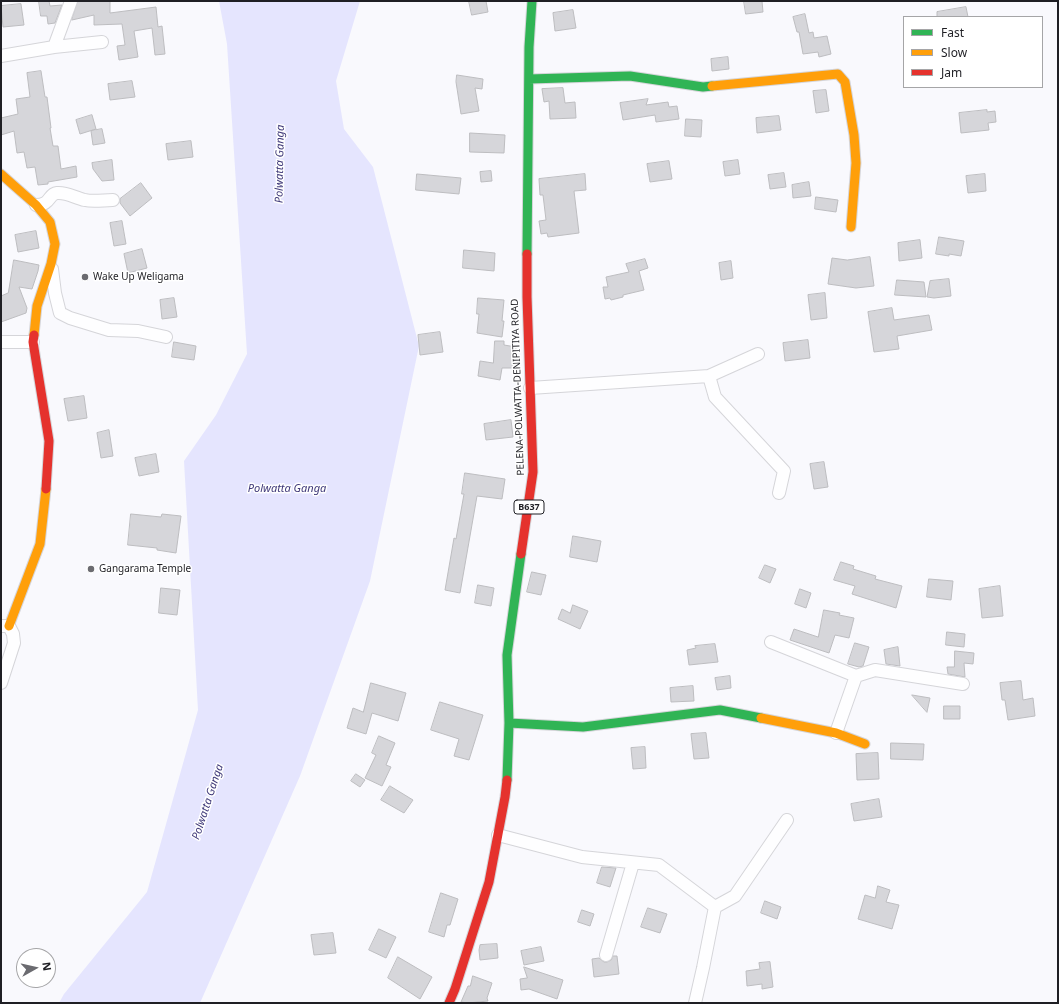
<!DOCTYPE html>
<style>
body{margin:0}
#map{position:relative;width:1059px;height:1004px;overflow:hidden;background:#f9f9fd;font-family:"Noto Sans",sans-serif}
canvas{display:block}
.frame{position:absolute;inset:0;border:2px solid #1f1f24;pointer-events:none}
.legend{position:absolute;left:903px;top:16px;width:140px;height:72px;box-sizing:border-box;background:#fff;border:1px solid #a5a5a7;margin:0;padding:5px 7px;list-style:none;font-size:12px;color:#1f1f24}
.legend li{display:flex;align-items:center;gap:8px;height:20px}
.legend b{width:20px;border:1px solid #a5a5a7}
.north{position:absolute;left:16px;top:948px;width:40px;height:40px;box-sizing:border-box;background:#fff;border:1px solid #a5a5a7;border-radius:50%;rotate:82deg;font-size:11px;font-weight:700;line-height:16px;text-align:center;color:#1f1f24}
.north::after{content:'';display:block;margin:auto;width:14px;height:18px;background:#6b6b70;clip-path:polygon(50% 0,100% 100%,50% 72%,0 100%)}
</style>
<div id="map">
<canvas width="1059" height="1004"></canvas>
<div class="frame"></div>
<ul class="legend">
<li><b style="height:5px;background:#30b455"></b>Fast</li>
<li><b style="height:5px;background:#ff9f0a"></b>Slow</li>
<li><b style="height:5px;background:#e5322d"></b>Jam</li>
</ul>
<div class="north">N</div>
</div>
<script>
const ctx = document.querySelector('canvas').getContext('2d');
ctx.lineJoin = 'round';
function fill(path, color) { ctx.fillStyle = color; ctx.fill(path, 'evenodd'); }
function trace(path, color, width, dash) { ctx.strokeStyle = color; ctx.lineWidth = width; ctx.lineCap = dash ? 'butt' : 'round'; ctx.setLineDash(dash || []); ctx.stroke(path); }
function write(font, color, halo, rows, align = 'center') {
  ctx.font = font + ' "Noto Sans",sans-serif'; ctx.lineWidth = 3; ctx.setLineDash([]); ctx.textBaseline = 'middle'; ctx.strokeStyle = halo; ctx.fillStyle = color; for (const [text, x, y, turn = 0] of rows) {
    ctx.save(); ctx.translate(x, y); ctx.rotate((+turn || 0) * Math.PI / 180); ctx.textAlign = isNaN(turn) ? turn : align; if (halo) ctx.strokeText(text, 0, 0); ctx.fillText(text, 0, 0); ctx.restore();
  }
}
fill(new Path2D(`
 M219 1H360L336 81 344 129 373 167 419 346 370 581 300 776 200 1003H59L64 994 147 892 198 710 184 461 216 415 247 354 227 44Z`), '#e5e5fe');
const building = new Path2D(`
 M39 1H49L50 6 62 5 55 23 48 24 47 16H41Z
 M78 1H110V13L156 7 158 27 162 26 165 54 155 55 152 28 134 31 138 57 119 60 117 46 125 45 122 24 94 25V15L72 20Z
 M469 1H486L488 12 472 15Z
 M744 1H762L763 12 746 14Z
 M21 4 24 25 3 27 1 6Z
 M966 7 968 17H937V12Z
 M573 10 576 28 555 31 553 13Z
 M805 14 809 33 813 32 814 38 827 36 831 54 819 57 818 52 803 54 799 32H797L793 17Z
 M728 57 729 69 712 71 711 59Z
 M41 71 45 97H47L51 128H50L53 146H58L61 169 76 166 77 177 48 182V184L38 185 35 167 27 168 24 152 17 153 14 131 1 135V118L18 114 16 99 30 97 27 73Z
 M457 75 483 79 482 89 475 88 479 111 461 114 456 82Z
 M132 81 135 97 110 100 108 84Z
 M563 88 565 103 575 102 576 118 550 119 549 101 544 102 542 89Z
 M826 90 829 111 816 113 813 91Z
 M648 99 646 105 668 102 669 107 677 106 679 119 656 122 655 115 623 120 620 103Z
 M987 110V112L995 111 996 122 988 123 989 130 961 133 959 113Z
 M92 115 96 129 80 134 76 120Z
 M779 116 781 130 757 133 756 118Z
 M686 119 702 120 701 137 685 136Z
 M102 129 105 143 93 145 91 131Z
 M470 133 505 135 504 153 470 152Z
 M191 141 193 157 168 160 166 144Z
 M112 160 114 180 102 181 93 169 92 163Z
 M738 160 740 174 725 176 723 162Z
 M669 161 672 179 650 182 647 164Z
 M491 171 492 181 481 182 480 172Z
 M784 173 786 187 770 189 768 175Z
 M417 174 461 178 459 194 416 190Z
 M585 174 586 190 574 191 579 233 548 237 547 233 541 234 539 221 546 220 543 195H540L539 179Z
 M985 174 986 191 968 193 966 176Z
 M809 182 811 196 793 198 792 185Z
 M141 183 152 198 130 216 120 203V199Z
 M816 197 838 200 836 212 815 209Z
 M122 221 126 244 114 246 110 223Z
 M36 231 39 248 18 252 15 235Z
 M939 237 964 241 961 256 949 254V256L936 254Z
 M920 240 922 258 899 261 898 243Z
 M142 249 147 268 128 273 124 254Z
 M464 250 495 253 494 271 463 268Z
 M870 257 874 286 856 288 828 284 832 258 847 260Z
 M645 259 648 268 639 271 644 290 623 295V297L611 300 610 298 605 299 603 287H608L606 277 629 272 626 264Z
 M14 260 39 265 38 271 32 289 19 287 27 308 26 313 1 322V296L8 293Z
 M731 261 733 278 721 280 719 263Z
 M949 279 951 296 934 298 927 297 930 281Z
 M897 280 924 282 926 297 895 295Z
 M825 293 827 318 811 320 808 295Z
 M174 298 177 317 162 319 160 300Z
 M478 298 504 300 502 321H504L502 337 477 333 479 314H477Z
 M892 308 894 320 929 315 932 330 897 336 899 349 874 352 868 312Z
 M440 332 443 352 420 355 418 335Z
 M808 340 810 358 785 361 783 343Z
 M495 341H504V345L516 347 515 368H502L500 380 478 376 480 361 493 363Z
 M174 342 196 346 194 360 172 357Z
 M84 396 87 418 68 421 64 399Z
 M511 420 513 437 486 440 484 424Z
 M109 430 113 456 101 458 97 433Z
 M156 454 159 472 139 476 135 458Z
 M824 462 828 487 814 489 810 464Z
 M465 473 505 479 502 499 477 496 460 593 445 590 454 538 456 539 464 494H462Z
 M131 514 161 517 162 514 181 516 176 553 157 550V548L128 545Z
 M573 536 601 541 597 562 570 557Z
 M841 562 854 566 853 569 876 576 875 579 902 586 896 608 852 594 855 586 834 580Z
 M765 565 776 569 770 583 759 578Z
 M532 572 546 575 541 595 527 592Z
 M929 579 953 581 951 600 927 597Z
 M478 585 494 588 491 606 475 603Z
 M1000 586 1003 616 982 618 979 589Z
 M161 588 180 590 177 615 159 613Z
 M800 589 811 593 806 608 795 604Z
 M573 605 588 611 580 629 558 619 562 609 570 613Z
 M824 610 840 613 839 615 854 618 849 638 835 635 829 653 790 640 794 629 818 637Z
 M947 632 965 634 964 647 946 645Z
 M855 643 869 647 863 666 859 667 848 664Z
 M715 644 718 662 689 665 687 650 696 648 695 646Z
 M898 647 900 666 886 664 884 650Z
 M955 651 974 653 973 664 964 663 965 677 948 674 947 667H954Z
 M730 676 731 688 717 690 715 678Z
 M1021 681 1023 700 1033 698 1035 716 1008 720 1005 700H1002L1000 683Z
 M371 683 406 693 398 721 372 713 366 734 347 728 353 708 363 712Z
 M693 686 694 701 671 702 670 688Z
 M912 695 930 698 927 712Z
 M440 702 483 715 469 760 454 756 459 739 431 730Z
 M944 706H960V719H944Z
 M706 733 709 758 694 759 691 734Z
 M379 736 395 743 386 765 391 767 382 786 365 778 376 755 372 753Z
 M891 743 924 744 923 760 891 759Z
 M645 747 646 768 633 769 631 748Z
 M878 753 879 779 857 780 856 754Z
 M356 774 365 780 360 787 351 781Z
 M390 786 413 800 404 813 381 800Z
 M879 799 882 817 854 821 851 804Z
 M602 867 616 868 610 887 597 883Z
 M878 886 890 890 886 902 899 905 892 929 858 919 865 895 875 898Z
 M441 893 458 899 450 925H447L444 937 429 932Z
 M765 901 781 907 777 919 761 913Z
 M648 908 667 914 660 933 641 927Z
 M582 910 594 914 590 926 578 922Z
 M379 929 396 937 386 958 369 950Z
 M333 933 336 953 314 955 311 935Z
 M497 944 498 958 480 960 479 950 480 945Z
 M541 947 544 961 524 965 521 951Z
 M613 956H617L619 974 594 977 592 959 599 958 604 962H607L611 960Z
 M398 957 432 977 420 999 388 978Z
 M770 962 773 987 762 989V984L747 986 746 971 760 969 759 963Z
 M524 967 563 980 557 999 529 989 521 990 520 979 527 978Z
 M473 976 492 983 487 998 488 1001 468 1003 461 1002 468 986H470Z`);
fill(building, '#d6d6da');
trace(building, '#bdbdc0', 1);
const street = new Path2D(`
 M54 47 71 1
 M1 56 54 47 102 42
 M36 205C51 205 48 194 57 193 67 192 75 198 85 200 93 202 104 200 113 200
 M52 269 55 293 60 313 70 318 109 330 138 331 166 337
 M1 342H33
 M709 376 715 397 784 471 779 493
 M530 388 709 376 758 354
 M771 642 856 676 875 670 963 684
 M1 683 14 643 13 634 9 626H2
 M836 733 856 676
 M498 835 582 857 659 865 715 907
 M715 907 735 896 787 820
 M606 955 633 863
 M695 1003 703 968 715 907`);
const fast = new Path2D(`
 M529 79 630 76 703 87 712 86
 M527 254 529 47 532 1
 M509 723 583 727 720 710 761 718
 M507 780 509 723 507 655 521 554`);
const slow = new Path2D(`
 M712 86 838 74 845 82 854 135 856 163 851 227
 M1 174 36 205 50 222 55 244 51 264 37 306 34 335
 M9 626 40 544 46 489
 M761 718 836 733 865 744`);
const jam = new Path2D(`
 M34 335 33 342 49 441 46 489
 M521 554 533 472 527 297V254
 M449 1003 455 989 489 882 505 797 507 780`);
trace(street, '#d5d5d9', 14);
trace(fast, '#d5d5d9', 11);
trace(slow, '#d5d5d9', 11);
trace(jam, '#d5d5d9', 11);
trace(street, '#fefeff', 12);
trace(fast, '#30b455', 9);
trace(slow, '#ff9f0a', 9);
trace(jam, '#e5322d', 9);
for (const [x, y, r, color] of [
 [85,277,4,"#6b6b70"],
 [91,569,4,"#6b6b70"]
]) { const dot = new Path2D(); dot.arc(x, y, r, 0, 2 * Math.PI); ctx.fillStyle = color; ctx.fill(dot); trace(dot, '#fff', 1.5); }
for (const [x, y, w] of [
 [529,507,30]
]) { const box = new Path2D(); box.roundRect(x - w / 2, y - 7, w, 14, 3); ctx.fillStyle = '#fff'; ctx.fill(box); trace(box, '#1f1f24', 1); }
write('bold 9px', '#1f1f24', null, [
 ["B637",529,507]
]);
write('10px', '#1f1f24', '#fff', [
 ["Wake Up Weligama",93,277],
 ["Gangarama Temple",99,569]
], 'left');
write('10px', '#1f1f24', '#fff', [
 ["PELENA-POLWATTA-DENIPITIYA ROAD",518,387,-92]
]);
write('italic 11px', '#3f3979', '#fff', [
 ["Polwatta Ganga",280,164,-89],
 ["Polwatta Ganga",287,489],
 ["Polwatta Ganga",208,802,-72]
]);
</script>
